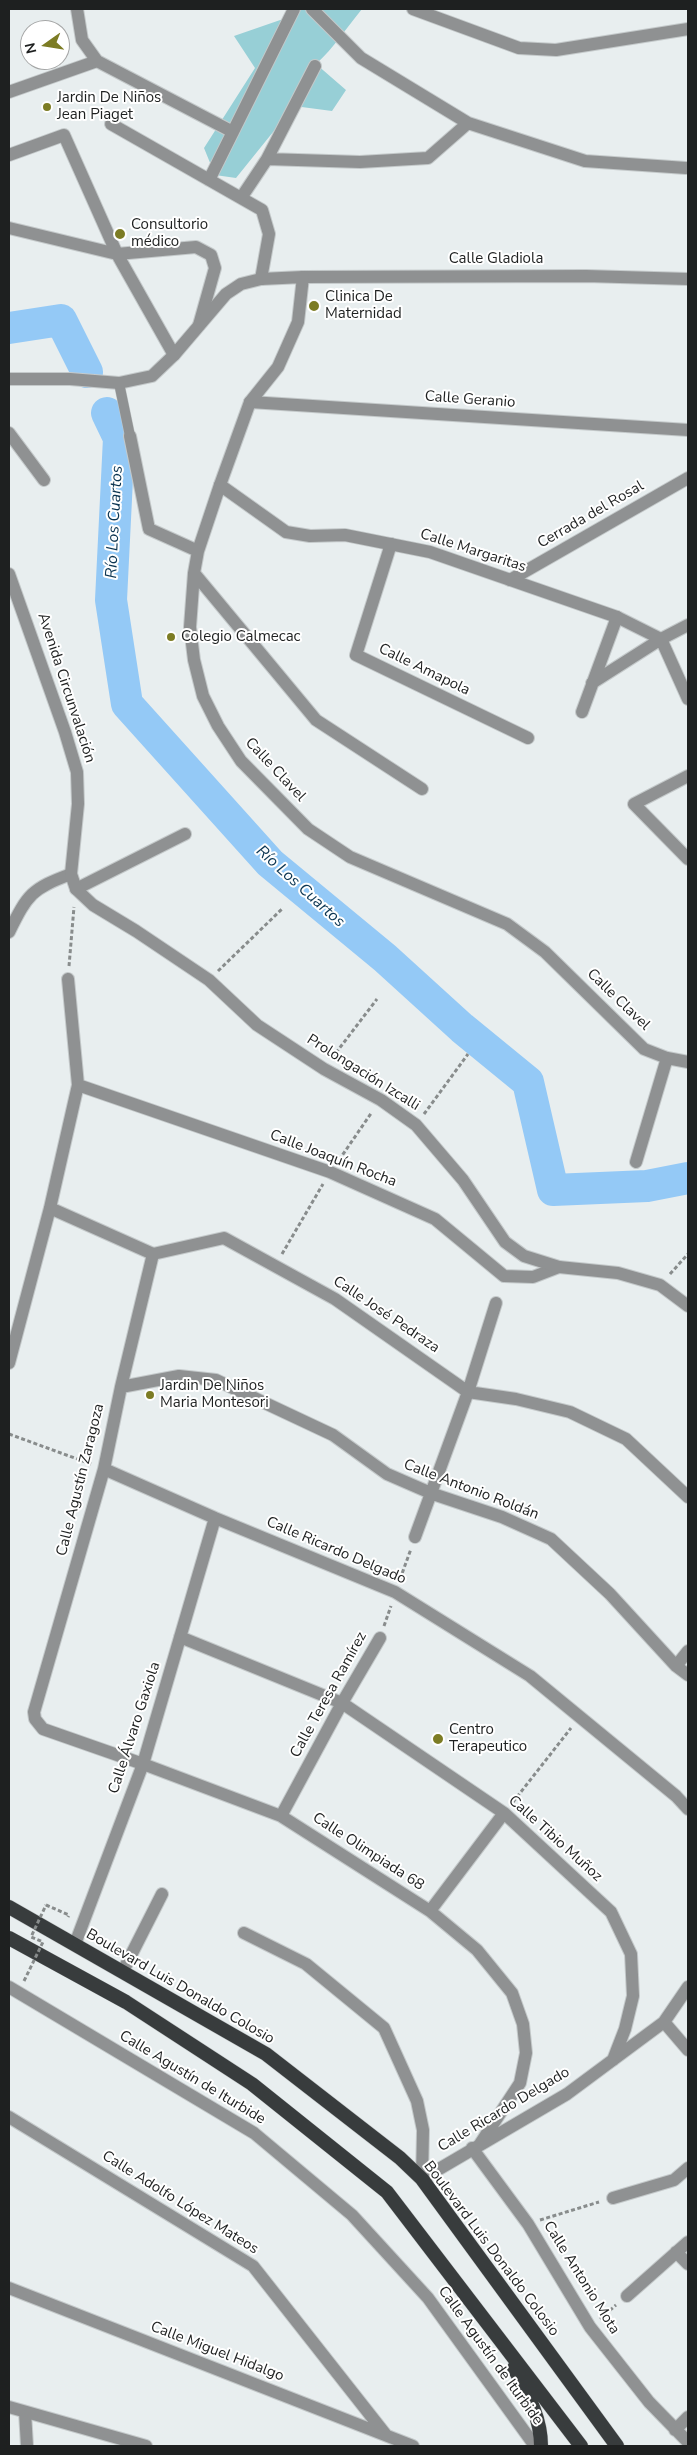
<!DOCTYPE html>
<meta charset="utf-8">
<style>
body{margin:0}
#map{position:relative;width:697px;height:2455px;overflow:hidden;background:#e8eeef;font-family:"Nunito Sans",sans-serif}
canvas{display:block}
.frame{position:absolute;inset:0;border:10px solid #1e2020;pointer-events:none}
.north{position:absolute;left:20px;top:20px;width:50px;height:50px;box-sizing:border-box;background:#fff;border:1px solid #a5a6a6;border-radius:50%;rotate:257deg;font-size:14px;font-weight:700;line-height:20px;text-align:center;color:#1e2020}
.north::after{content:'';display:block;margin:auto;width:18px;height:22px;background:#7c7c24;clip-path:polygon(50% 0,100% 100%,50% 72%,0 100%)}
</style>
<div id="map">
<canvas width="697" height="2455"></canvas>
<div class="frame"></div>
<div class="north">N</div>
</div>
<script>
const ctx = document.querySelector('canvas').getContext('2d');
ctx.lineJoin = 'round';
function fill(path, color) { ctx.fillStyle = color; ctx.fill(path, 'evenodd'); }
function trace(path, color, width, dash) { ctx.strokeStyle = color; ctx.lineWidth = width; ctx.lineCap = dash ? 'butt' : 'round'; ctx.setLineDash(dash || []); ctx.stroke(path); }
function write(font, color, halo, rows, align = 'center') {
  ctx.font = font + ' "Nunito Sans",sans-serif'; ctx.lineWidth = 4; ctx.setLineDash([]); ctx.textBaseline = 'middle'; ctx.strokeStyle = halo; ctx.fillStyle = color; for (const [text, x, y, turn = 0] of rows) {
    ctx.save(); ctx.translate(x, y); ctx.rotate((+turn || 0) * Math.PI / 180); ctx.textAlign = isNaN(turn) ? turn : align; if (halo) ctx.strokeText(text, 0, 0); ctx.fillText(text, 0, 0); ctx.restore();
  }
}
fill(new Path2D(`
 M293 9H362C347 27 334 48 316 64L346 90 332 111 294 106 236 178 215 175 204 148 255 68 234 36 286 18Z`), '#97cfd6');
trace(new Path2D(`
 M9 328 61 320 87 372
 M107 413 119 438 111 600 127 704 270 863 385 958 462 1028 528 1082 553 1190 647 1186 688 1178`), '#94c9f6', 32);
const pedestrian = new Path2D(`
 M119 383 130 436`);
const minor = new Path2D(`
 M77 9 82 40 97 61 233 132
 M312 9 361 58 468 123 585 161 686 168
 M9 92 97 61
 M111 124 262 210 269 234 261 279
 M9 155 64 135 117 254 174 355
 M267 159 315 66
 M209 180 294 9
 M241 198 267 159 360 162 428 158 468 123
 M9 228 117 254 196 247 211 255 215 268 199 325
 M303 277 586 276 688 279
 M250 402 688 430
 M9 433 44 480
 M130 436 149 529 198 551
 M220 485 198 551 194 573 190 627 194 660 203 696 218 726 241 761 308 829 350 857 507 924 545 952 644 1049 667 1058 688 1062
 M391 544 356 655 528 738
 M194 573 316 720 422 789
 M510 580 688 478
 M592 683 661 639 688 699
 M582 712 617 617
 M688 776 634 804 688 859
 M76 889 185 834
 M9 932C28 894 31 889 71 874
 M78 1085 330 1172 435 1219 504 1276 533 1277 559 1267
 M636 1162 667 1058
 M50 1208 153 1254 224 1238 335 1299 468 1392 516 1399 570 1412 626 1439 688 1497
 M153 1254 121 1387 104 1469 34 1712 35 1719 43 1729 143 1764 281 1816 430 1911 477 1950 512 1993 523 2024 526 2053 520 2083 480 2144
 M9 1363 50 1208 78 1085 68 979
 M121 1387 179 1376 216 1380 333 1435 387 1474 433 1494 502 1517 551 1539 610 1594 676 1666 688 1675
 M104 1469 215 1518 395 1592 530 1676 676 1796 688 1809
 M415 1537 468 1392 496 1303
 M180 1637 342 1703 504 1813 611 1912 631 1954 633 1996 625 2029 613 2060
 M676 1666 688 1651
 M281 1816 342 1703 380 1638
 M430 1911 504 1813
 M244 1933 306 1964 384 2028 417 2101 423 2130 422 2179
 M75 1944 143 1764 215 1518
 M123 1971 162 1894
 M9 1987 254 2133 352 2215 428 2298 535 2446
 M664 2022 688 2050
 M9 2117 253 2266 386 2435
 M472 2148 528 2224 590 2327 649 2402 688 2442
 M422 2179 567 2094 664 2022 688 1987
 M613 2198 674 2180 688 2168
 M676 2252 688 2264
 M9 2288 413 2446
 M627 2296 688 2242
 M9 2407 146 2446
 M25 2412 27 2446
 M675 2430 688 2417`);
const tertiary = new Path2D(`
 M413 9 519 48 556 50 688 29
 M9 379H70L119 383 152 376 174 355 226 294 241 284 261 279 303 277 298 322 278 367 250 402 220 485 286 532 310 536 345 535 430 552 617 617 661 639 688 625
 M9 574 65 732 77 772 78 804 71 874 76 889 93 905 136 931 209 980 257 1025 324 1069 381 1100 416 1125 463 1180 505 1242 524 1256 559 1267 618 1273 660 1285 688 1306`);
const trunk = new Path2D(`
 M9 1907 266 2054 400 2158 422 2179 617 2446
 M9 1938 126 2002 252 2084 387 2192 581 2446
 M514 2368C527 2393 541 2417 541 2446`);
trace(pedestrian, '#c4c9ca', 11);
trace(minor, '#c4c9ca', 14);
trace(tertiary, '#c4c9ca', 14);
trace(trunk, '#c4c9ca', 15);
trace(new Path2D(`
 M69 966 74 907
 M218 971 283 908
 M332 1058 377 999
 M424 1114 468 1054
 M339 1160 372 1112
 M282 1254 323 1184
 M670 1274 688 1254
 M9 1434 91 1464
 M400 1579 411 1549
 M384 1626 391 1606
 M513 1802 571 1728
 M46 1905 69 1915 68 1917
 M540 2220 599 2202
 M600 2319 616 2305`), '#888c8c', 3, [4, 2.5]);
trace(pedestrian, '#8f9192', 10);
trace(minor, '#8f9192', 12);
trace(tertiary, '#8f9192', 12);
trace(trunk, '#383c3d', 14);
trace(new Path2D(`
 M24 1981 43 1942 31 1937 46 1905`), '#888c8c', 3, [4, 2.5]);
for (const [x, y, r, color] of [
 [47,107,5,"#7c7c24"],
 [120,234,6,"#7c7c24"],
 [314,306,6,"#7c7c24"],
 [171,637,5,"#7c7c24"],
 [150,1395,5,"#7c7c24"],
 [438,1739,6,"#7c7c24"]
]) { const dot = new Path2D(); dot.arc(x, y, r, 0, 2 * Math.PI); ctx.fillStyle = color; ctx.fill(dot); trace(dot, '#fff', 2); }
write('15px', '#1e2020', '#fff', [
 ["Jardin De Niños",57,98],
 ["Jean Piaget",57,115],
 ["Consultorio",131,225],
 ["médico",131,242],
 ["Clinica De",325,297],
 ["Maternidad",325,314],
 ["Colegio Calmecac",181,637],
 ["Jardin De Niños",160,1386],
 ["Maria Montesori",160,1403],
 ["Centro",449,1730],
 ["Terapeutico",449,1747]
], 'left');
write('15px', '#1e2020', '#fff', [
 ["Calle Gladiola",496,259],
 ["Calle Geranio",470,400,4],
 ["Cerrada del Rosal",591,515,-30],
 ["Calle Margaritas",473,551,18],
 ["Calle Amapola",424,670,26],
 ["Avenida Circunvalación",66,688,72],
 ["Calle Clavel",275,770,47],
 ["Calle Clavel",618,1000,44],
 ["Prolongación Izcalli",363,1073,32],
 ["Calle Joaquín Rocha",333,1159,21],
 ["Calle José Pedraza",386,1315,34],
 ["Calle Agustín Zaragoza",81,1480,-76],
 ["Calle Antonio Roldán",471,1490,21],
 ["Calle Ricardo Delgado",336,1551,23],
 ["Calle Teresa Ramírez",329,1695,-61],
 ["Calle Álvaro Gaxiola",135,1728,-72],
 ["Calle Tibio Muñoz",555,1839,42],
 ["Calle Olimpiada 68",368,1852,33],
 ["Boulevard Luis Donaldo Colosio",180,1987,30],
 ["Calle Agustín de Iturbide",192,2078,31],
 ["Calle Ricardo Delgado",504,2110,-31],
 ["Calle Adolfo López Mateos",180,2203,32],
 ["Boulevard Luis Donaldo Colosio",491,2249,53],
 ["Calle Antonio Mota",581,2278,58],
 ["Calle Miguel Hidalgo",217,2352,21],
 ["Calle Agustín de Iturbide",490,2356,54]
]);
write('italic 16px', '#0b3552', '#fff', [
 ["Río Los Cuartos",115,522,-87],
 ["Río Los Cuartos",300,887,42]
]);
</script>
